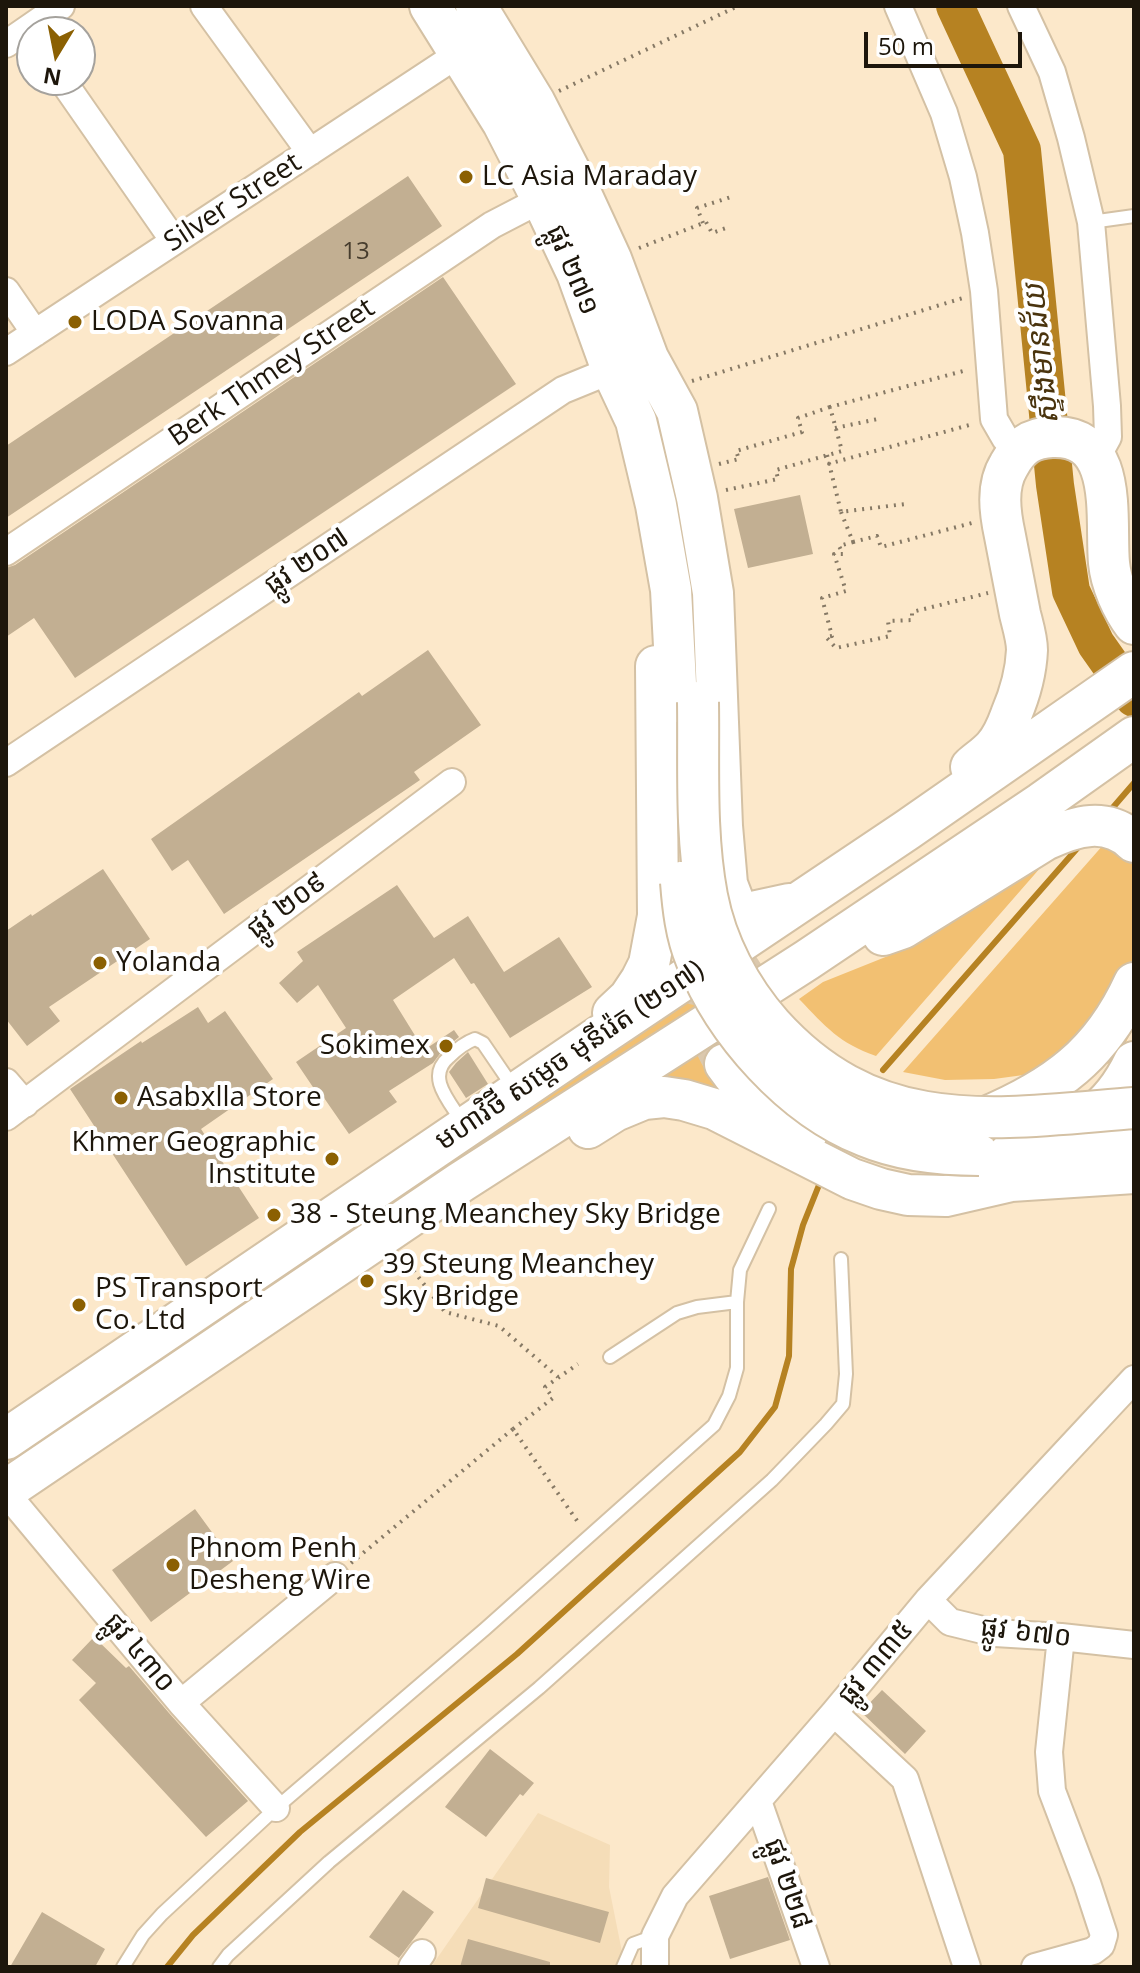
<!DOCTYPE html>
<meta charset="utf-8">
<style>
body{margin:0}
#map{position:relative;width:1140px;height:1973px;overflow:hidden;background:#fce8ca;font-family:"Open Sans",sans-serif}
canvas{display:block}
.frame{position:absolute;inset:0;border:8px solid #1d160b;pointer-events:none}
.north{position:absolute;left:16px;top:16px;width:80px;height:80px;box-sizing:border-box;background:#fff;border:2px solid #a5a29d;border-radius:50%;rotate:190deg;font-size:22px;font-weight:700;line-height:32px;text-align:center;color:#1d160b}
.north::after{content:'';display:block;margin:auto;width:28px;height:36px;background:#8b6002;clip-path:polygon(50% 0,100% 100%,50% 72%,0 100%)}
.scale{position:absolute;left:864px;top:32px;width:158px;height:36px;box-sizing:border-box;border:4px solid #1d160b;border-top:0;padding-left:10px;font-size:24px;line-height:28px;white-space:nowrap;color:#1d160b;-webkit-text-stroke:6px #fff;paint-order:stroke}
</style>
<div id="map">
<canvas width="1140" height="1973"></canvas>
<div class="frame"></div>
<div class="north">N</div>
<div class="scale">50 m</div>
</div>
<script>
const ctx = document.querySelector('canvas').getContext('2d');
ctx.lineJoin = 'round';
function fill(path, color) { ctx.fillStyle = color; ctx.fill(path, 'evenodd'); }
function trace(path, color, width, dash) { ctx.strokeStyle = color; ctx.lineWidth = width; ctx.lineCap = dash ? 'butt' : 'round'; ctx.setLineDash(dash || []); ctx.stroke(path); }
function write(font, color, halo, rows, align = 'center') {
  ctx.font = font + ' "Open Sans","Noto Sans Khmer",sans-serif'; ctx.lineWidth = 8; ctx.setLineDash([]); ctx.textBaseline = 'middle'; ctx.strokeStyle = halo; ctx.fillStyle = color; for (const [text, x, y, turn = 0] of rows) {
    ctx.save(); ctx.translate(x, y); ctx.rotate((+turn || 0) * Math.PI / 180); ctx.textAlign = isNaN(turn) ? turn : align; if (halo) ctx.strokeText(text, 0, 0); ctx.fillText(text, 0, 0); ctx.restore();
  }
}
fill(new Path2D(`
 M538 1813 610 1845 609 1887 625 1967H431Z`), '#f5ddb8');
fill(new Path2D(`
 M1134 810V1026L1126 1042 1112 1063 994 1079 945 1080 903 1072Z
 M1048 859 876 1056C839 1043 826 1027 799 999L823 982 913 946Z
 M699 981 698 998 695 1010 555 1107 469 1150 543 1088Z
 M697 1053 710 1080 719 1091 644 1086Z`), '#f2c072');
trace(new Path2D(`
 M1109 812 1134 783
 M883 1070 1081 844
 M167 1967 193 1935 300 1832 517 1654 740 1452 775 1407 789 1356 791 1269 803 1225 821 1180`), '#b68222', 6);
trace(new Path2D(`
 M955 6 1022 150 1055 485 1071 591 1096 644 1134 698`), '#b68222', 38);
fill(new Path2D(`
 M408 176 442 226 6 518V446Z
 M443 277 516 384 75 678 34 618 6 637V568L15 565Z
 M800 495 813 554 748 568 734 509Z
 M428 650 481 725 414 772 420 780 224 914 188 860 172 871 151 839 359 692 362 696Z
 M103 869 150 939 49 1007 60 1021 27 1046 6 1019V931L31 914 32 916Z
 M397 885 434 938 468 916 504 972 559 937 592 987 510 1038 474 983 471 984 454 958 393 1000 424 1050 454 1030 459 1037 442 1051 433 1063 389 1091 397 1102 349 1134 322 1095 319 1096 296 1062 346 1028 318 985 297 1003 279 983 303 961 297 952Z
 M198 1007 208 1023 225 1011 273 1079 201 1129 259 1218 186 1266 70 1089 141 1041 142 1043Z
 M468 1052 488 1084 466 1098 449 1072 456 1063Z
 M195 1509 233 1561 151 1622 112 1570Z
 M94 1637 126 1668 129 1666 169 1713 248 1801 206 1837 79 1700 96 1683 72 1660Z
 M882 1690 926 1731 905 1754 861 1712Z
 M490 1749 534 1783 523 1796 520 1794 486 1837 445 1807Z
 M768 1877 790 1940 730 1959 709 1896Z
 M486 1878 609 1912 600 1943 478 1908Z
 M403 1890 434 1912 399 1958 369 1937Z
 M42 1912 105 1949 95 1967H10Z
 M468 1939 550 1962V1967H460Z`), '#c2af92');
trace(new Path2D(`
 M725 1064C690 1008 708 990 757 958`), '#dbc8ad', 40, [40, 20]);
const lane = new Path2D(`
 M1091 222 1134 216
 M463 1123C450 1102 425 1077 449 1057 457 1049 464 1043 475 1039L483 1043 515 1090
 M610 1357 677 1313 697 1307 737 1302
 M123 1967 143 1935 162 1914 276 1808 485 1629 714 1425 729 1396 737 1368V1302L740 1270 769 1209
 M219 1967 228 1955 329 1862 539 1688 772 1480 826 1424 843 1404 846 1374 841 1259
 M623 1967 633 1944 655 1936`);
const street = new Path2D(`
 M204 6 310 152
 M898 6 944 113 963 177 975 233 984 291 994 419 1005 438 1017 450
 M1021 6 1052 72 1071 138 1091 222 1107 406 1108 437 1097 457
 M6 44 61 6
 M62 80 174 241
 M6 291 35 333
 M6 352 460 53
 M6 552 492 225 542 199
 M6 763 563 390 612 370
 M6 1082 25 1104
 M6 1117 452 782
 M6 1493 181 1703 276 1808
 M928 1600 950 1622 995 1633 1061 1637 1134 1645
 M181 1703 335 1576
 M834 1713 905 1779 967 1967
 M758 1801 816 1967
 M412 1967 422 1953
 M655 1967V1936L675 1896 834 1713 928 1600 1134 1379
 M1035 1967 1093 1951 1101 1945 1104 1935 1087 1883 1052 1791 1049 1752 1061 1637`);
const primary = new Path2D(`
 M430 6 503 123 542 199 577 273 612 370 636 421 656 505 671 590 677 702
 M476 6 535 103 576 183 611 259 648 358 677 411 697 498 713 593 722 826 727 884 735 905 744 911 752 912 789 904
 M971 767C979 760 988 754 994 747 1002 738 1007 726 1011 715 1020 694 1026 673 1027 650 1027 639 1023 626 1020 614 1015 588 1010 562 1005 536 1000 513 996 486 1009 465 1019 447 1030 438 1052 437 1120 434 1105 519 1109 563 1111 584 1122 608 1134 624
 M883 935 903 928 1045 840C1075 826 1107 816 1134 842
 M613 1013 629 998 641 980 649 964 658 916 656 666
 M725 1064C745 1093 775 1117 807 1133
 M984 1118C1055 1088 1101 1055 1134 983
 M588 1128 615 1111 644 1099 664 1097 684 1100 714 1109 852 1179 881 1189 908 1195 946 1196 1011 1181 1134 1173
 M1054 1147 1092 1141 1134 1140
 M1009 1154C1066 1131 1105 1123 1134 1062
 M6 1439 588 1044 907 830 1134 672
 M6 1490 461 1182 807 960 1041 803 1134 737`);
trace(lane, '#d4c1a4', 16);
trace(street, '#d4c1a4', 30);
trace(primary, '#d4c1a4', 44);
trace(new Path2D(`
 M559 91 738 6
 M703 223 697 208 731 197
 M639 248 706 222 712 233 729 227
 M692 381 963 298
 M835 428 878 419
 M827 455 841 512 905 504
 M719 464 739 459 736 451 802 432 798 418 830 407
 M828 464 973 424
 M726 490 778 479 776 470 842 451 830 407 967 370
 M841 512 853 542 839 546 843 554H834L846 591 822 598 832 636 826 637 836 648 890 636 888 621 912 620V612L988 593
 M853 542 877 536 881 547 972 523
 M404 1258 445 1312 499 1326 558 1377
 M513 1429 553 1398 545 1387 578 1364
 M351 1563 513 1429 580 1525`), '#867965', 4, [2, 6]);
trace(lane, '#fff', 12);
trace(street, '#fff', 26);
trace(primary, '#fff', 40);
const primaryBridge = new Path2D(`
 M698 702C699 766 695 833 707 896 716 943 740 989 772 1025 877 1141 995 1119 1134 1108
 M681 882C683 908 686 935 696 959 725 1032 792 1107 865 1136 901 1151 940 1155 979 1155`);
trace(primaryBridge, '#d4c1a4', 44, []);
trace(primaryBridge, '#fff', 40);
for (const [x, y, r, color] of [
 [466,177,8,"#8b6002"],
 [75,322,8,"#8b6002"],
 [100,963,8,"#8b6002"],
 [446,1046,8,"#8b6002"],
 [121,1098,8,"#8b6002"],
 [332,1159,8,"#8b6002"],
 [274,1215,8,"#8b6002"],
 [367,1281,8,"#8b6002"],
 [79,1305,8,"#8b6002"],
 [173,1565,8,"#8b6002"]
]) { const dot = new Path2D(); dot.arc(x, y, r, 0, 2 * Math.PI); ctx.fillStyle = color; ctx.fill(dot); trace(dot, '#fff', 3); }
write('24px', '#463c2d', null, [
 ["13",356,252]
]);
write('28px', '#1d160b', '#fff', [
 ["LC Asia Maraday",482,177],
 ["LODA Sovanna",91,322],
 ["Yolanda",116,963],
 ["Sokimex",430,1046,"right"],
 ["Asabxlla Store",137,1098],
 ["Khmer Geographic",316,1143,"right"],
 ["Institute",316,1175,"right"],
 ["38 - Steung Meanchey Sky Bridge",290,1215],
 ["39 Steung Meanchey",383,1265],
 ["Sky Bridge",383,1297],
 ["PS Transport",95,1289],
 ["Co. Ltd",95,1321],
 ["Phnom Penh",189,1549],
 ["Desheng Wire",189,1581]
], 'left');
write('28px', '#1d160b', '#fff', [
 ["Silver Street",233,203,-33],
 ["ផ្លូវ ២៧១",572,270,67],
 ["Berk Thmey Street",272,373,-34],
 ["ផ្លូវ ២០៧",307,562,-34],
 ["ផ្លូវ ២០៩",287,906,-37],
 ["មហាវិថី សម្តេច មុនីរ៉េត (២១៧)",570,1056,-34],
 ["ផ្លូវ ៦៧០",1026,1633,7],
 ["ផ្លូវ ៤៣០",139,1653,50],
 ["ផ្លូវ ៣៣៥",876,1663,-50],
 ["ផ្លូវ ២២៨",787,1884,71]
]);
write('italic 30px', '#4a340e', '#fff', [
 ["ស្ទឹងមានជ័យ",1042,354,-96]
]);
</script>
